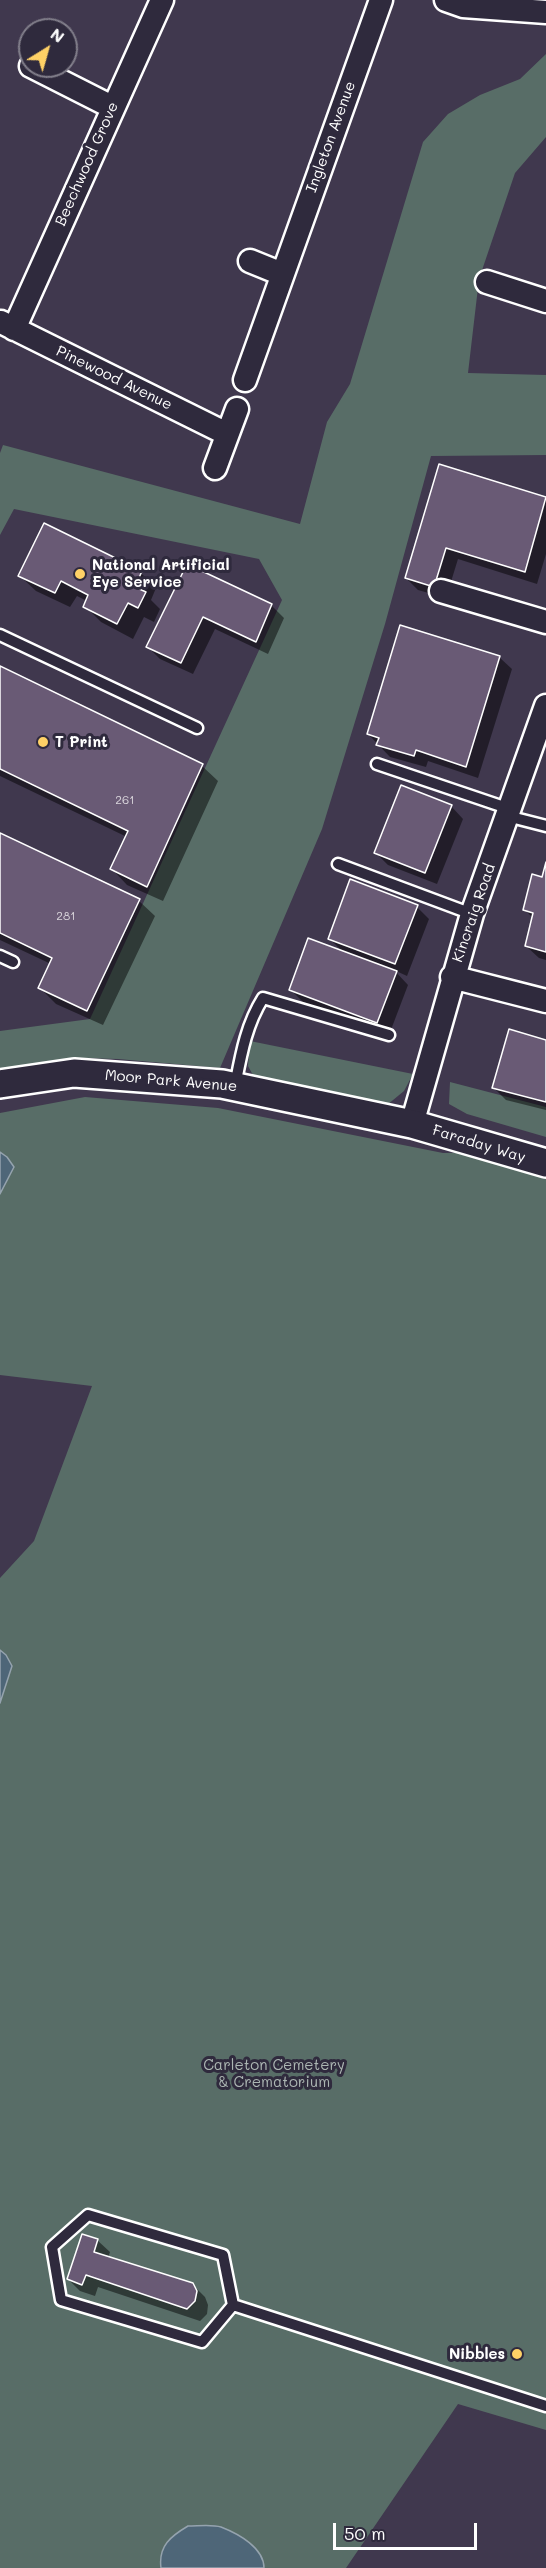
<!DOCTYPE html>
<style>
body{margin:0}
#map{position:relative;width:546px;height:2568px;overflow:hidden;background:#40384e;font-family:Mali,sans-serif}
canvas{display:block}
.north{position:absolute;left:18px;top:18px;width:60px;height:60px;box-sizing:border-box;background:#2f2a3d;border:2px solid #827f8b;border-radius:50%;rotate:37deg;font-size:16px;font-weight:700;line-height:24px;text-align:center;color:#fff}
.north::after{content:'';display:block;margin:auto;width:21px;height:27px;background:#ffd166;clip-path:polygon(50% 0,100% 100%,50% 72%,0 100%)}
.scale{position:absolute;left:333px;top:2523px;width:144px;height:27px;box-sizing:border-box;border:3px solid #fff;border-top:0;padding-left:8px;font-size:18px;line-height:21px;white-space:nowrap;color:#fff;-webkit-text-stroke:4px #2f2a3d;paint-order:stroke}
</style>
<div id="map">
<canvas width="546" height="2568"></canvas>
<div class="north">N</div>
<div class="scale">50 m</div>
</div>
<script>
const ctx = document.querySelector('canvas').getContext('2d');
ctx.lineJoin = 'round';
function fill(path, color) { ctx.fillStyle = color; ctx.fill(path, 'evenodd'); }
function trace(path, color, width, dash) { ctx.strokeStyle = color; ctx.lineWidth = width; ctx.lineCap = dash ? 'butt' : 'round'; ctx.setLineDash(dash || []); ctx.stroke(path); }
function write(font, color, halo, rows, align = 'center') {
  ctx.font = font + ' Mali,sans-serif'; ctx.lineWidth = 6; ctx.setLineDash([]); ctx.textBaseline = 'middle'; ctx.strokeStyle = halo; ctx.fillStyle = color; for (const [text, x, y, turn = 0] of rows) {
    ctx.save(); ctx.translate(x, y); ctx.rotate((+turn || 0) * Math.PI / 180); ctx.textAlign = isNaN(turn) ? turn : align; if (halo) ctx.strokeText(text, 0, 0); ctx.fillText(text, 0, 0); ctx.restore();
  }
}
fill(new Path2D(`
 M546 54V137L515 173 479 279 468 373 546 375V455L431 456 385 624 322 829 220 1068 118 1059 77 1058 0 1071V1031L90 1019 282 600 259 559 14 509 0 535V453L3 445 300 524 327 422 350 384 423 142 448 114 480 95 520 79Z
 M250 1041 413 1074 404 1091 387 1105 254 1077 248 1066Z
 M450 1082 546 1107V1137L467 1114 449 1104Z
 M85 1097 218 1108 443 1153 507 1152 546 1163V2430L458 2404 346 2568H0V1578L34 1541 92 1386 0 1375V1113Z`), '#586d67');
const water = new Path2D(`
 M0 1152 7 1157 14 1167 0 1194Z
 M0 1650 6 1655 12 1666 0 1703Z
 M188 2526C198 2526 212 2524 221 2527 239 2534 264 2548 264 2568H161C158 2546 171 2536 188 2526Z`);
fill(water, '#4e6678');
trace(water, '#95a3ae', 1.5);
fill(new Path2D(`
 M440 466 546 498V554L537 584 458 559 446 598 418 590 406 578Z
 M187 566 271 605 284 618 268 654 215 629 193 674 160 659 148 647Z
 M141 573 156 588 151 600 160 609 154 622 144 617 133 639 101 622 85 606 87 601 77 596 70 607 36 591 20 576Z
 M499 657 512 669 478 778 428 761 426 767 390 757 368 734Z
 M0 668 202 766 218 781 163 901 127 885 112 869 127 837 0 776Z
 M451 806 463 819 437 884 388 865 376 853Z
 M0 835 139 901 155 916 103 1025 56 1004 40 988 51 964 0 940Z
 M546 868V960L539 958 526 946 533 918 524 909 543 878Z
 M417 907 429 919 407 976 394 970 408 985 389 1035 303 1002 290 989 344 953 329 938Z
 M546 1041V1110L506 1100 494 1088Z
 M97 2240 110 2252 108 2258 192 2284 205 2297 208 2305 207 2314 200 2321 98 2287 95 2296 80 2291 68 2279Z`), '#0007');
const building = new Path2D(`
 M439 464 546 497 525 572 446 548 434 587 405 578Z
 M44 523 142 571 135 587 146 592 138 608 128 603 117 624 83 607 88 595 61 581 55 593 18 576Z
 M187 564 272 604 256 642 203 617 181 663 146 647Z
 M400 625 500 656 466 767 416 750 414 756 376 745 379 738 367 734Z
 M0 666 203 764 147 887 110 869 128 831 0 769Z
 M401 785 452 805 425 873 374 853Z
 M0 833 140 899 87 1011 38 988 52 958 0 933Z
 M546 862V952L525 946 533 913 523 910 532 874 542 877Z
 M350 879 418 905 395 964 328 939Z
 M308 938 397 971 377 1023 289 990Z
 M509 1029 546 1040V1102L492 1088Z
 M82 2234 98 2239 94 2252 193 2283 197 2291 195 2301 187 2309 86 2275 82 2285 67 2279Z`);
fill(building, '#695a75');
trace(building, '#fff', 1.5);
const service = new Path2D(`
 M0 635 197 728
 M377 764 510 809
 M507 816 546 826
 M338 864 472 914
 M0 956 13 962
 M235 1086C241 1055 246 1025 263 998L389 1035
 M233 2305 202 2342 61 2300 52 2247 88 2215 223 2255 233 2305 546 2406`);
const minor = new Path2D(`
 M446 0 463 6 546 12
 M31 66 112 107
 M250 261 282 274
 M487 282 546 301
 M1 322 227 434
 M14 329 162 0
 M245 380 381 0
 M215 468 237 409
 M441 591 546 622
 M452 977 546 1001
 M412 1124 472 914 546 706`);
const tertiary = new Path2D(`
 M0 1084 74 1073 222 1084 412 1124 546 1163`);
trace(service, '#fff', 15);
trace(minor, '#fff', 27);
trace(tertiary, '#fff', 32);
trace(service, '#2f2a3d', 10);
trace(minor, '#2f2a3d', 22);
trace(tertiary, '#2f2a3d', 27);
for (const [x, y, r, color] of [
 [80,574,6,"#ffd166"],
 [43,742,6,"#ffd166"],
 [517,2354,6,"#ffd166"]
]) { const dot = new Path2D(); dot.arc(x, y, r, 0, 2 * Math.PI); ctx.fillStyle = color; ctx.fill(dot); trace(dot, '#2f2a3d', 2); }
write('12px', '#dad6dc', null, [
 ["261",125,800],
 ["281",66,916]
]);
write('15px', '#fff', '#2f2a3d', [
 ["Ingleton Avenue",331,137,-70],
 ["Beechwood Grove",87,164,-66],
 ["Pinewood Avenue",114,378,26],
 ["Kincraig Road",474,913,-71],
 ["Moor Park Avenue",171,1081,5],
 ["Faraday Way",479,1144,17]
]);
write('bold 15px', '#fff', '#2f2a3d', [
 ["National Artificial",92,565],
 ["Eye Service",92,582],
 ["T Print",55,742],
 ["Nibbles",505,2354,"right"]
], 'left');
write('15px', '#acb6b3', '#2f2a3d', [
 ["Carleton Cemetery",274,2065],
 ["& Crematorium",274,2082]
]);
</script>
